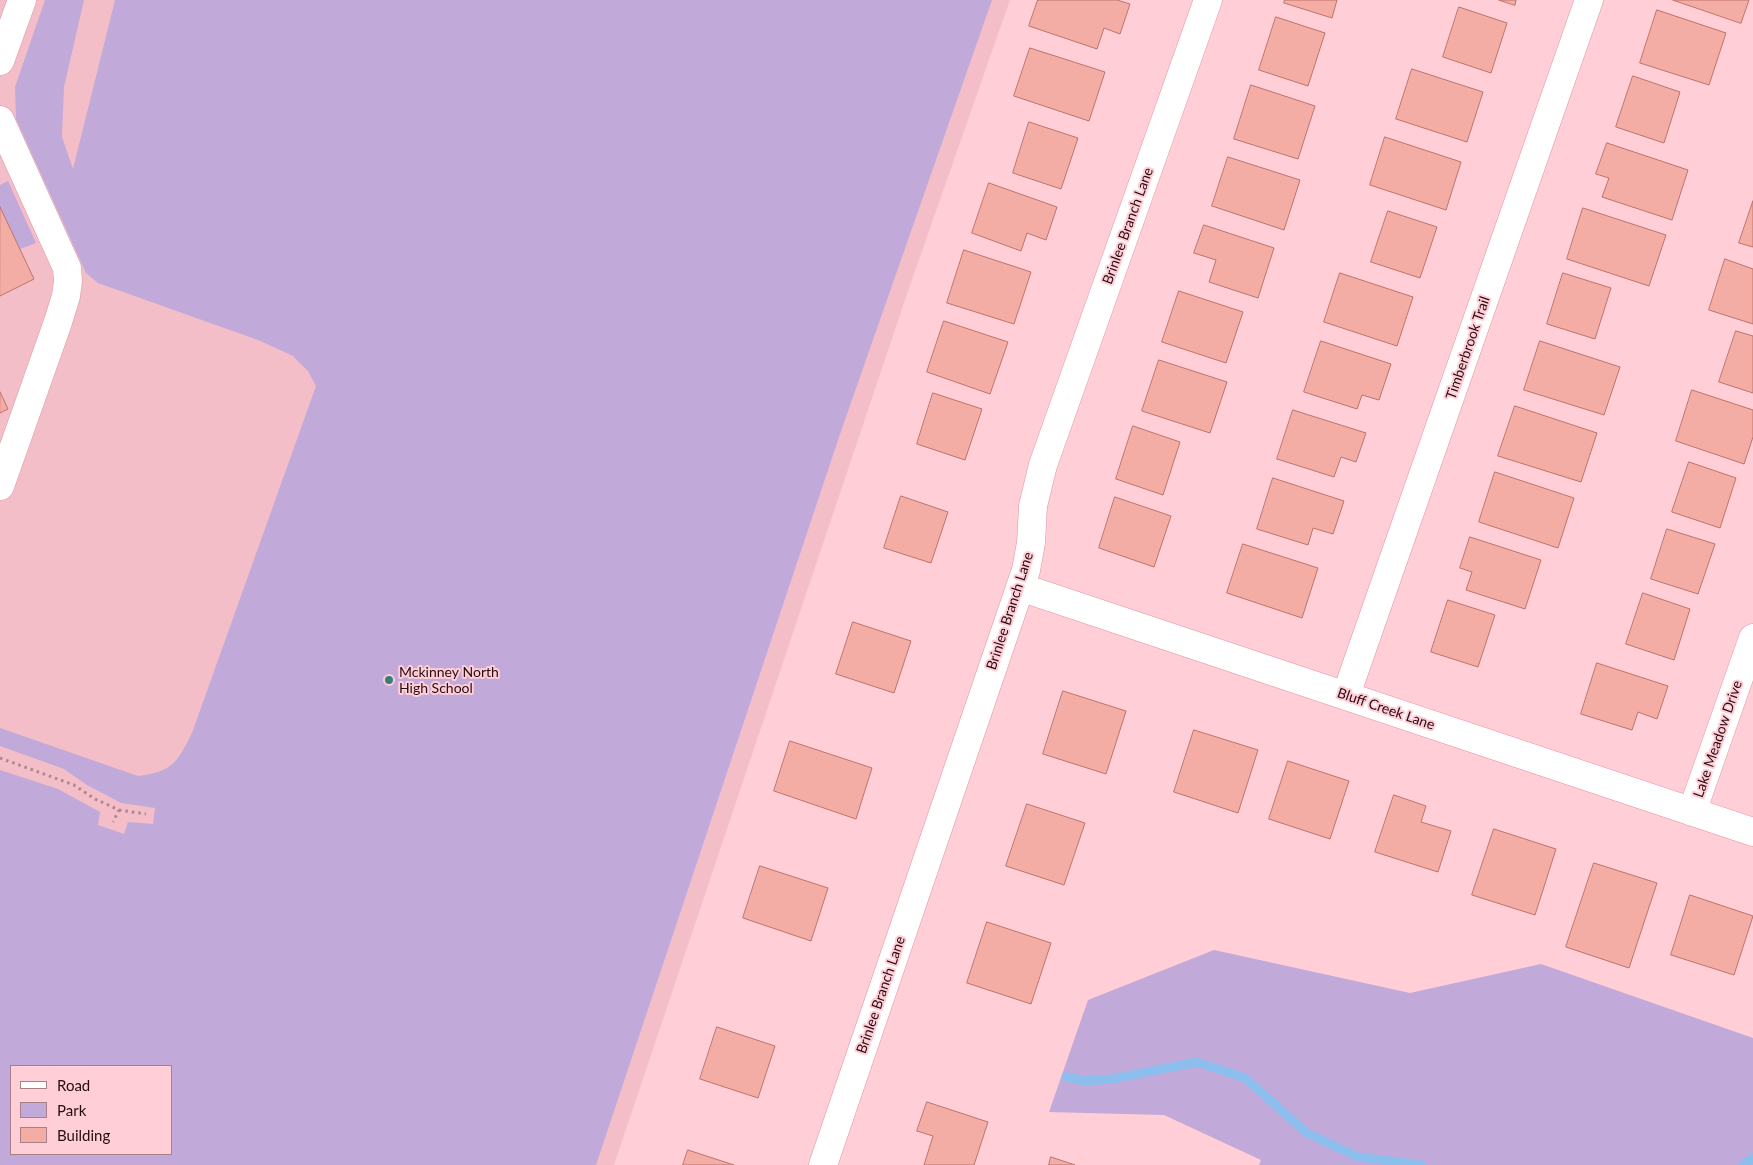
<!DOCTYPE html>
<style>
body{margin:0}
#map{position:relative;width:1753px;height:1165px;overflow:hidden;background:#ffced6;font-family:Lato,sans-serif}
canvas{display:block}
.legend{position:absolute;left:10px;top:1065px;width:162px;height:90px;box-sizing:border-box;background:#ffced6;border:1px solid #a98088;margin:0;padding:6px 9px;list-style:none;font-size:15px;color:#280c13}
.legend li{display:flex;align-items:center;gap:10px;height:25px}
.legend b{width:25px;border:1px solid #a98088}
</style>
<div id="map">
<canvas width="1753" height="1165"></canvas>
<ul class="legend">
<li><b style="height:6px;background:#fff"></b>Road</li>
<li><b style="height:14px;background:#c1a9da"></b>Park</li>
<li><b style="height:14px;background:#f4ada4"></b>Building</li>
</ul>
</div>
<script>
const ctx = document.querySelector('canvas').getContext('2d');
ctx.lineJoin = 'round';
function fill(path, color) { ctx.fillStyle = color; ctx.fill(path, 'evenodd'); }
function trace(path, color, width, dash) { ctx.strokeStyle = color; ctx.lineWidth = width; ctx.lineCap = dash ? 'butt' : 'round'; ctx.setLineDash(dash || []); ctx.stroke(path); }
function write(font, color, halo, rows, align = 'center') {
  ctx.font = font + ' Lato,sans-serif'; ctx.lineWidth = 4; ctx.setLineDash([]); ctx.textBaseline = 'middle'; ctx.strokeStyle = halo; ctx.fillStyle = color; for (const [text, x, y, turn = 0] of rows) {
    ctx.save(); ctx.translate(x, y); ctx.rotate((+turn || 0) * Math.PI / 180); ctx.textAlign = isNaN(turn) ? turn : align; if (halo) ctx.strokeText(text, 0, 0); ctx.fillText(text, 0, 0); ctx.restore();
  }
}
fill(new Path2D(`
 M0 0H1010L907 294 614 1165H0ZM11 1066H171V1154H11Z`), '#f3bec7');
fill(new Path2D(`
 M45 0H84L64 87 62 137 73 169 115 0H992L840 434 596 1165H0V770L58 789 100 812 98 825 124 834 128 822 153 824 155 808 121 803 87 785 64 769 0 746V728L138 776C172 772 177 763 192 733L316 386 308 371 293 356 258 340 98 283 86 273 16 119 15 87ZM11 1066H171V1154H11Z
 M8 181 36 243 20 249 0 208V185Z
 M1214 950 1410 993 1541 964 1753 1038V1165H1259L1261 1160 1164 1115 1049 1112 1088 1000Z`), '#c1a9da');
trace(new Path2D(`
 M1066 1077 1085 1081 1112 1079 1197 1062 1245 1078 1307 1133 1358 1157 1421 1165
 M1743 1165 1753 1158`), '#8dbfee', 9);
const building = new Path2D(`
 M1038 0H1117L1130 4 1120 34 1104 28 1097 49 1029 26Z
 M1285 0H1337L1332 18 1284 3Z
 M1499 0H1516L1515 5Z
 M1673 0H1749L1741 23Z
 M1459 7 1507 23 1491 73 1443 57Z
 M1657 10 1726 33 1709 85 1640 63Z
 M1276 17 1325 33 1308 86 1259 70Z
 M1030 48 1105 72 1089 121 1014 96Z
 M1412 69 1483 92 1467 142 1396 119Z
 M1633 76 1680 92 1664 143 1616 127Z
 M1251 85 1315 106 1298 159 1234 139Z
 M1029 122 1078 138 1061 189 1013 173Z
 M1385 137 1461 162 1446 210 1370 185Z
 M1607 143 1688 170 1672 220 1602 197 1609 178 1596 174Z
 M1228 157 1300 180 1284 230 1212 206Z
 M989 183 1057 207 1046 240 1027 233 1021 251 972 233Z
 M1753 201V247L1739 243Z
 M0 207 34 279 0 296Z
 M1583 208 1666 235 1649 286 1567 259Z
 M1388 211 1437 227 1420 278 1371 262Z
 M1204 225 1274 248 1258 298 1209 282 1216 260 1194 253Z
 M964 250 1031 272 1014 324 947 303Z
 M1725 259 1753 269V324L1709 310Z
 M1340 273 1413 297 1397 346 1324 322Z
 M1563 273 1611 288 1595 339 1547 324Z
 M1179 291 1243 312 1226 363 1162 342Z
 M944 321 1008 342 990 394 927 372Z
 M1736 331 1753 336V393L1719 382Z
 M1321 341 1391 364 1379 400 1362 395 1357 409 1304 392Z
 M1540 341 1620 367 1604 415 1524 390Z
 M1159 360 1227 382 1210 433 1142 411Z
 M1692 390 1753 410V437L1744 464 1676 441Z
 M0 392 8 409 0 413Z
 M933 393 982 409 965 460 917 444Z
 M1515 406 1597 433 1581 482 1498 456Z
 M1293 410 1366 433 1356 462 1341 457 1334 477 1277 459Z
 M1133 426 1180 442 1163 495 1116 479Z
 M1689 462 1736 478 1720 528 1672 512Z
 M1495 472 1574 498 1558 548 1479 522Z
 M1273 478 1344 501 1333 534 1313 528 1308 545 1257 529Z
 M901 496 948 512 931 563 884 548Z
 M1115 497 1171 516 1154 567 1099 548Z
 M1667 529 1715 544 1698 594 1651 579Z
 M1470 537 1541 560 1525 609 1466 590 1472 572 1460 568Z
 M1243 544 1318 568 1302 618 1227 593Z
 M1643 593 1690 609 1674 660 1626 644Z
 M1448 600 1495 615 1478 667 1431 652Z
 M853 622 911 641 894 693 836 674Z
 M1597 663 1668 686 1657 719 1638 712 1632 730 1581 714Z
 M1063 691 1126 711 1106 774 1043 754Z
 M1194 730 1258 750 1238 813 1174 792Z
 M790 741 872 768 856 819 774 791Z
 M1288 761 1349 781 1330 839 1269 819Z
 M1394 795 1426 806 1421 822 1451 831 1438 872 1375 852Z
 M1027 804 1085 823 1064 885 1006 866Z
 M1494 829 1556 849 1535 915 1472 895Z
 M1594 863 1657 883 1629 968 1566 947Z
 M760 866 828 888 811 941 743 918Z
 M1690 895 1753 916 1734 975 1671 955Z
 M987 922 1051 943 1031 1004 967 983Z
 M717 1027 775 1046 758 1098 700 1079Z
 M927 1102 988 1122 974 1165H924L933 1136 917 1131Z
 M688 1150 734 1165H683Z
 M1051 1157 1075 1165H1049Z`);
fill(building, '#f4ada4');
trace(building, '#bd736b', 1);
const minor = new Path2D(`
 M0 61 22 0
 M0 120 67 268 68 281 66 296 58 322 0 486
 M1020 587 1753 832
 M1346 695 1589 0
 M1692 812 1753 638
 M823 1165 1026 570 1031 543 1033 506 1043 465 1208 0`);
trace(minor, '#e194a3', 29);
trace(new Path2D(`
 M0 758 74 785 95 799 119 810 113 822
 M119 810 146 814`), '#af868e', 3, [2.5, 4]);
trace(minor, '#fff', 28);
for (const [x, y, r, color] of [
 [389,680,5,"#377f78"]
]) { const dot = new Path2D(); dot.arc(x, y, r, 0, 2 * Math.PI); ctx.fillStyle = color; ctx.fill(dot); trace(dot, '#ffced6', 2); }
write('14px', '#280c13', '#ffced6', [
 ["Brinlee Branch Lane",1128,226,-70],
 ["Timberbrook Trail",1468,348,-71],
 ["Brinlee Branch Lane",1010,611,-72],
 ["Bluff Creek Lane",1386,709,19],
 ["Lake Meadow Drive",1718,739,-71],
 ["Brinlee Branch Lane",881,995,-71]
]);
write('14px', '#280c13', '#ffced6', [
 ["Mckinney North",399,672],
 ["High School",399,688]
], 'left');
</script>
